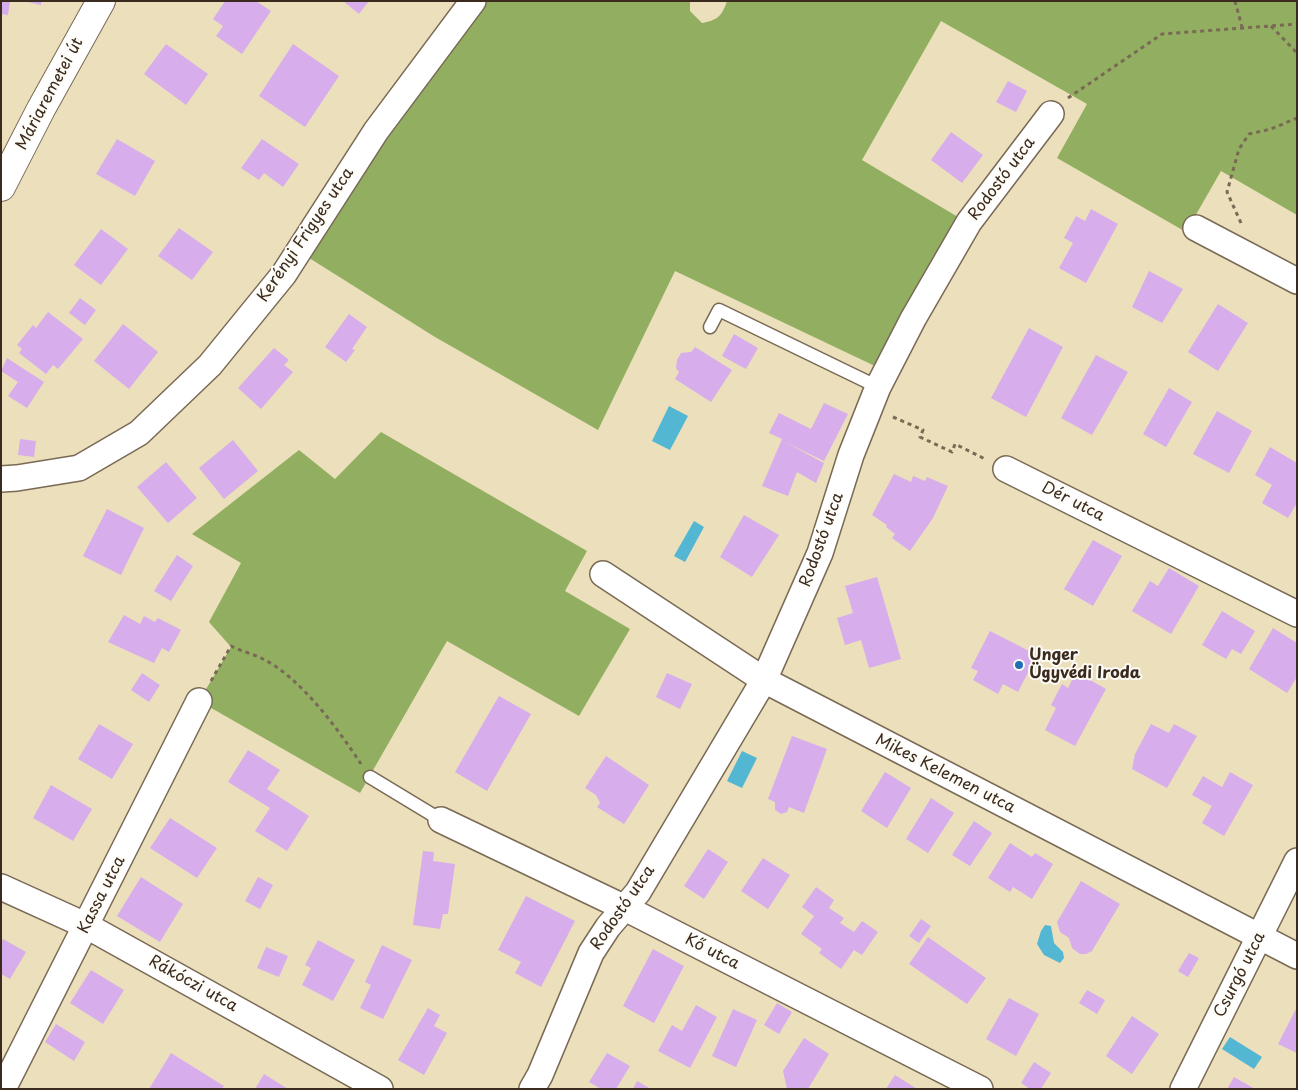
<!DOCTYPE html>
<meta charset="utf-8">
<style>
body{margin:0}
#map{position:relative;width:1298px;height:1090px;overflow:hidden;background:#ebdfbc;font-family:"Playpen Sans",sans-serif}
canvas{display:block}
.frame{position:absolute;inset:0;border:2px solid #3b2a1e;pointer-events:none}
</style>
<div id="map">
<canvas width="1298" height="1090"></canvas>
<div class="frame"></div>
</div>
<script>
const ctx = document.querySelector('canvas').getContext('2d');
ctx.lineJoin = 'round';
function fill(path, color) { ctx.fillStyle = color; ctx.fill(path, 'evenodd'); }
function trace(path, color, width, dash) { ctx.strokeStyle = color; ctx.lineWidth = width; ctx.lineCap = dash ? 'butt' : 'round'; ctx.setLineDash(dash || []); ctx.stroke(path); }
function write(font, color, halo, rows, align = 'center') {
  ctx.font = font + ' "Playpen Sans",sans-serif'; ctx.lineWidth = 4; ctx.setLineDash([]); ctx.textBaseline = 'middle'; ctx.strokeStyle = halo; ctx.fillStyle = color; for (const [text, x, y, turn = 0] of rows) {
    ctx.save(); ctx.translate(x, y); ctx.rotate((+turn || 0) * Math.PI / 180); ctx.textAlign = isNaN(turn) ? turn : align; if (halo) ctx.strokeText(text, 0, 0); ctx.fillText(text, 0, 0); ctx.restore();
  }
}
fill(new Path2D(`
 M473 1H690V11L702 23C718 20 722 16 727 1H1297V215L1221 171 1186 232 1057 158 1087 104 941 21 862 160 958 217 877 367 675 271 598 430 435 337 298 251Z
 M381 432 587 551 565 591 630 629 579 716 447 641 360 793 199 701 231 647 209 622 241 563 192 534 299 450 335 479Z`), '#92af61');
fill(new Path2D(`
 M669 406 688 416 670 450 652 441Z
 M694 521 704 527 685 562 674 556Z
 M742 751 757 758 742 788 727 781Z
 M1045 925 1051 926 1054 943 1063 952 1064 958 1060 963 1044 955 1037 944 1041 931Z
 M1230 1037 1262 1057 1254 1069 1222 1049Z`), '#53b6d2');
fill(new Path2D(`
 M1 1H10L8 15 1 14Z
 M23 1H41V5Z
 M225 1H256L271 11 242 54 216 36 223 26 213 19Z
 M343 1H369L359 14Z
 M166 44 208 74 186 105 144 74Z
 M293 44 339 76 305 127 259 96Z
 M1008 81 1027 91 1016 112 996 102Z
 M951 132 983 155 962 183 931 160Z
 M117 139 155 161 135 196 96 174Z
 M262 139 299 164 283 187 264 173 259 180 241 168Z
 M1091 209 1118 224 1086 283 1059 268 1073 243 1064 238 1076 216 1085 221Z
 M179 228 213 252 192 280 158 256Z
 M101 229 128 249 101 285 74 265Z
 M1149 271 1183 289 1162 323 1132 307Z
 M80 298 96 310 85 325 69 313Z
 M1218 304 1248 323 1218 371 1188 352Z
 M48 312 83 339 58 369 53 365 46 374 19 353 22 349 17 345 33 325 36 328Z
 M349 314 367 327 352 349 355 350 346 362 325 347Z
 M123 324 158 352 129 389 94 361Z
 M1029 328 1063 347 1026 417 991 398Z
 M734 334 758 348 746 369 722 356Z
 M695 347 732 370 711 402 675 379 679 372 676 368 677 360 681 353 691 352Z
 M274 348 289 360 284 365 293 372 261 409 238 388Z
 M1096 355 1128 372 1092 435 1061 418Z
 M7 358 44 382 27 408 8 396 18 382 1 371Z
 M1169 388 1192 402 1166 447 1143 434Z
 M824 403 848 414 824 461 785 442 824 463 816 483 797 472 788 496 762 486 782 439 769 433 779 413 811 429Z
 M1217 411 1252 431 1229 473 1193 454Z
 M20 439 36 441 34 457 18 455Z
 M233 440 258 471 224 499 199 468Z
 M1270 447 1297 463V503L1288 518 1262 503 1272 485 1255 475Z
 M166 462 197 498 168 523 137 487Z
 M894 474 911 482 913 476 925 481 927 477 948 486 933 518 910 551 892 538 895 534 886 527 887 525 872 515Z
 M107 509 144 528 121 575 83 556Z
 M744 515 779 535 752 577 720 557Z
 M1093 540 1122 556 1093 606 1064 589Z
 M177 555 193 566 171 601 154 591Z
 M1169 568 1199 586 1171 634 1132 611 1150 581 1158 586Z
 M877 577 901 659 869 668 861 640 845 645 837 618 853 613 845 586Z
 M1222 611 1255 631 1241 654 1232 649 1226 659 1202 645Z
 M124 615 140 624 144 616 155 622 158 618 181 630 169 652 162 648 154 663 108 642Z
 M1273 628 1297 643V677L1287 693 1249 669Z
 M990 631 1037 655 1018 692 1003 684 998 694 973 680 978 671 971 668Z
 M1076 672 1106 689 1075 746 1045 730 1056 708 1051 705 1062 684 1068 688Z
 M142 673 160 685 149 702 131 690Z
 M667 673 692 684 680 709 656 697Z
 M499 696 531 714 487 791 455 772Z
 M99 724 133 744 112 779 78 759Z
 M1151 724 1169 733 1174 724 1197 736 1167 788 1132 769 1135 754Z
 M792 736 827 749 804 813 789 807 787 812 781 814 775 810V802L768 799Z
 M248 750 280 770 267 789 309 816 287 851 255 831 270 808 228 782Z
 M606 756 649 785 624 824 597 807 600 803 596 795 585 788Z
 M885 772 911 788 887 828 861 811Z
 M1230 772 1253 785 1224 836 1202 823 1212 806 1192 795 1203 776 1222 787Z
 M51 785 92 809 73 841 33 818Z
 M931 798 954 813 928 853 906 839Z
 M170 818 217 848 197 878 150 848Z
 M974 821 992 833 970 866 952 855Z
 M1010 843 1032 857 1035 853 1053 864 1032 899 1013 887 1010 892 988 878Z
 M708 849 728 862 704 899 684 886Z
 M423 851 434 852 433 861 455 864 448 914H443L440 929 413 925Z
 M763 858 790 875 768 909 741 891Z
 M141 877 183 904 160 942 117 916Z
 M258 877 273 885 260 909 245 901Z
 M1081 881 1120 904 1092 951 1086 954H1080L1072 948 1069 938 1060 932 1057 922Z
 M816 887 834 900 829 908 844 918 840 923 854 932 862 921 878 932 862 955 854 950 841 969 819 953 822 949 801 934 814 916 802 907Z
 M526 896 575 921 541 987 515 973 521 962 498 950Z
 M921 919 931 926 919 943 909 936Z
 M928 937 986 978 967 1004 909 964Z
 M3 939 26 952 10 979 1 974V943Z
 M318 940 355 960 333 1001 302 985 311 968 305 965Z
 M382 945 412 960 383 1019 360 1008 371 985 365 982Z
 M266 947 288 956 279 977 257 968Z
 M653 949 684 966 654 1023 623 1006Z
 M1189 953 1199 958 1188 977 1178 971Z
 M91 970 124 990 103 1024 70 1003Z
 M1087 990 1105 1000 1097 1014 1079 1003Z
 M1009 998 1039 1014 1016 1056 986 1039Z
 M777 1003 792 1012 779 1034 764 1025Z
 M696 1005 717 1017 690 1068 658 1051 672 1025 682 1031Z
 M1297 1007V1053L1278 1044Z
 M428 1008 440 1015 434 1026 447 1033 424 1075 398 1060Z
 M733 1009 757 1020 736 1067 712 1056Z
 M1132 1016 1159 1034 1132 1074 1106 1056Z
 M56 1024 85 1042 74 1061 45 1042Z
 M804 1038 829 1054 808 1089H787L783 1071Z
 M171 1053 224 1086 222 1089H149Z
 M607 1053 630 1066 616 1089H601L589 1082Z
 M1034 1062 1051 1073 1041 1089H1030L1021 1083Z
 M264 1074 288 1089H255Z
 M895 1075 917 1089H886Z
 M1234 1077 1255 1089H1227Z
 M637 1081 651 1089H633Z`), '#d7aeeb');
const lane = new Path2D(`
 M710 327 719 310 878 387
 M370 777 441 820`);
const street = new Path2D(`
 M1196 228 1297 281
 M1006 469 1297 614
 M1 479 17 478 79 468 139 433 210 365 284 274 376 131 473 1
 M603 574 764 680 1297 956
 M441 820 625 908 980 1089
 M1 887 87 926 380 1089
 M3 1089 199 701
 M532 1089 540 1075 591 953 608 927 638 892 764 680 820 553 851 455 878 387 913 319 969 222 1051 114
 M1183 1089 1297 861`);
const secondary = new Path2D(`
 M1 187 41 109 101 1`);
trace(lane, '#796955', 15);
trace(street, '#796955', 28);
trace(secondary, '#796955', 30);
trace(new Path2D(`
 M1235 1 1242 27
 M1271 26 1297 53
 M1068 98 1162 34 1297 24
 M1241 223 1227 192 1239 149 1249 134 1271 129 1297 118
 M893 417 923 430 920 437 952 452 955 444 985 459
 M211 681 231 646C241 651 253 654 263 659 301 678 338 729 361 764`), '#796955', 3, [4, 4]);
trace(lane, '#fff', 12);
trace(street, '#fff', 25);
trace(secondary, '#fff', 28);
for (const [x, y, r, color] of [
 [1019,665,5,"#1f6fb2"]
]) { const dot = new Path2D(); dot.arc(x, y, r, 0, 2 * Math.PI); ctx.fillStyle = color; ctx.fill(dot); trace(dot, '#fdfcf7', 2); }
write('16px', '#3b2a1e', '#fdfcf7', [
 ["Máriaremetei út",50,94,-62],
 ["Rodostó utca",1002,179,-53],
 ["Kerényi Frigyes utca",306,235,-56],
 ["Dér utca",1073,502,27],
 ["Rodostó utca",822,540,-70],
 ["Mikes Kelemen utca",945,774,27],
 ["Kassa utca",102,895,-63],
 ["Rodostó utca",623,908,-55],
 ["Kő utca",712,952,27],
 ["Csurgó utca",1240,975,-63],
 ["Rákóczi utca",193,984,29]
]);
write('bold 16px', '#3b2a1e', '#fdfcf7', [
 ["Unger",1029,656],
 ["Ügyvédi Iroda",1029,674]
], 'left');
</script>
